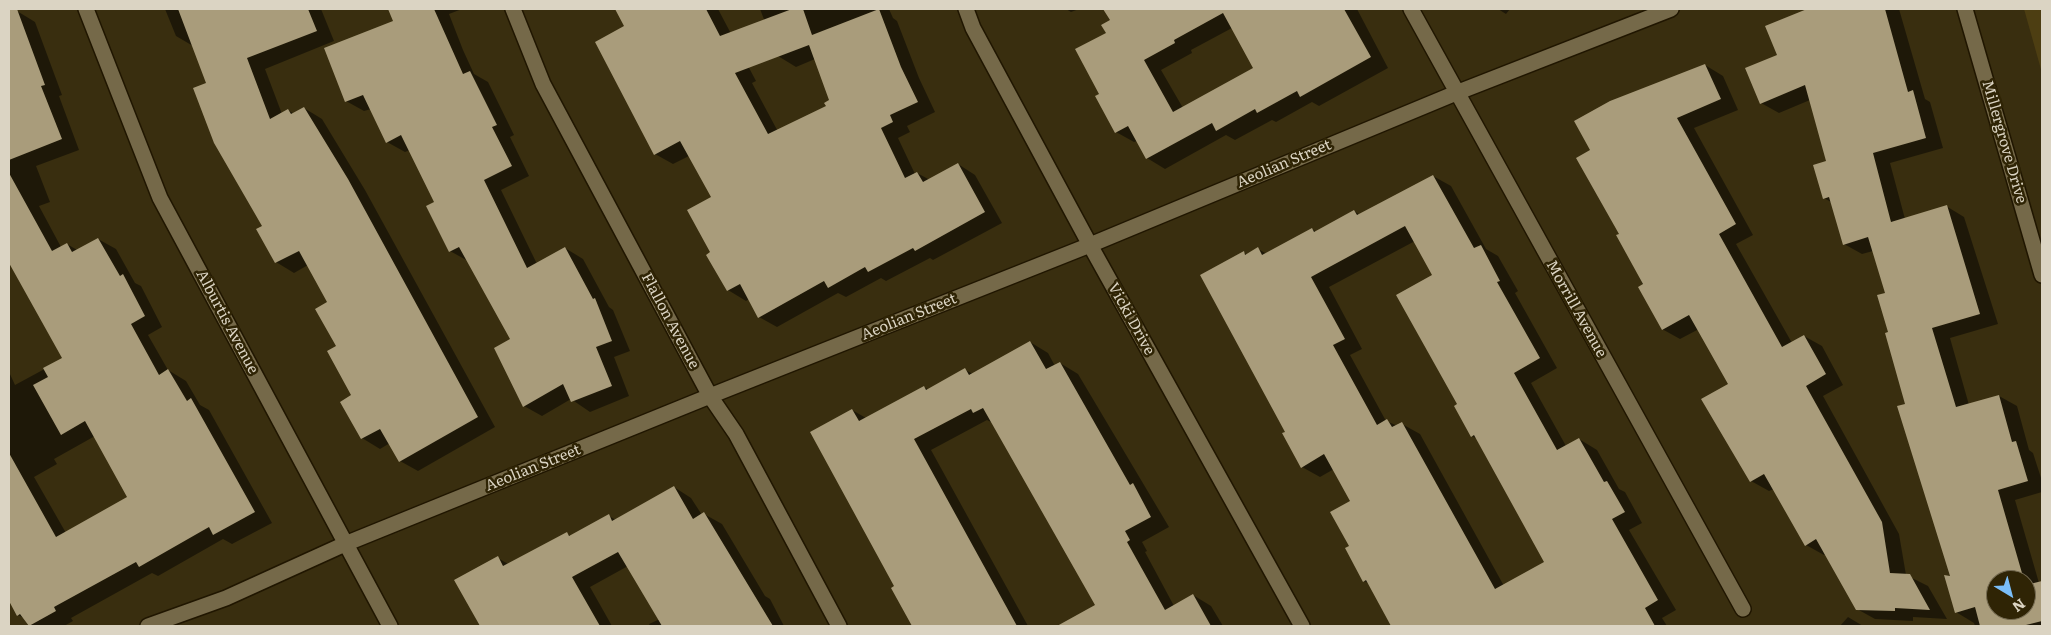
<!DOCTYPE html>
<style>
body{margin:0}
#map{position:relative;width:2051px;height:635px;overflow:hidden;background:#392e0f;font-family:Literata,serif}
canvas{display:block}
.frame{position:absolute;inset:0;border:10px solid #dbd4c3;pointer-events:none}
.north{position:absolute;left:1986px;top:570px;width:50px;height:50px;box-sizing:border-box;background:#2f2405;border:1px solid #746a51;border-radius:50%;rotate:143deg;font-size:14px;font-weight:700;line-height:20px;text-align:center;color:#dbd4c3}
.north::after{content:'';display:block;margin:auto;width:18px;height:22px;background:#7abef8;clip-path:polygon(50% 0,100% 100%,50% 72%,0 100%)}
</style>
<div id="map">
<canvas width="2051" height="635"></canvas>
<div class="frame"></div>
<div class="north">N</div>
</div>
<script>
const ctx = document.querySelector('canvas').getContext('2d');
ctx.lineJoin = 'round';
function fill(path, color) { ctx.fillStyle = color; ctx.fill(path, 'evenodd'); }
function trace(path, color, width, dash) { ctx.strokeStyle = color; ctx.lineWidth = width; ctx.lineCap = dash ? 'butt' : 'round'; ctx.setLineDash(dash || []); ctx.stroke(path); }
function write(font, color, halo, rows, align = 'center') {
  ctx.font = font + ' Literata,serif'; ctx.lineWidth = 5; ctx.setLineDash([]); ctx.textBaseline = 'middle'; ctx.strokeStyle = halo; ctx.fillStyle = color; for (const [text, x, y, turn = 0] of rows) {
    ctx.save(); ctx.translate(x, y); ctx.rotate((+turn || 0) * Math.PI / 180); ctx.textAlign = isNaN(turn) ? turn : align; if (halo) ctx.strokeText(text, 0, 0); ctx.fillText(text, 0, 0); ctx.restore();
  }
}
fill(new Path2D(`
 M2024 9H2042V73Z`), '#4d3e12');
fill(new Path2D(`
 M165 9H321L334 41 265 69 282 114 288 110 294 114 304 108 322 119 365 190 495 427 418 471 400 461 390 443 380 449 362 438 328 303 308 265 294 273 276 262 193 46 176 36Z
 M390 9H462L449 14 463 50 474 74 488 82 514 135 510 137 529 176 501 190 537 264 565 248 583 259 609 307 613 310 630 351 614 357 629 396 590 412 571 399 542 416 524 406 512 340 468 261 450 251 435 203 410 150 405 152 387 142 371 109 364 111 346 101 395 22Z
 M619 9H718L756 81 752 83 783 141 828 107 831 101 815 59 796 67 778 56 760 9H889L893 18 897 21 919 78 935 112 907 126 910 132 898 138 915 174 917 173 930 180 958 164 975 175 1002 223 933 260 930 258 886 281 881 278 846 297 838 293 777 327 759 317 749 299 746 301 728 290 708 255 712 253 713 198 689 156 673 164 655 154 626 27Z
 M1066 9H1079L1071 12Z
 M1152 9H1357L1388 68 1319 106 1312 102 1276 122 1272 120 1235 140 1226 135 1165 169 1147 158 1137 141 1134 142 1116 132 1101 94 1076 50ZM1232 28 1254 68 1183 108 1161 70 1192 53 1191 50Z
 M1498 9H1510L1506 14Z
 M1810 9H1899L1925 99 1930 102 1943 148 1890 163 1905 219 1946 206 1964 217 1998 324 1950 338 1969 405 1999 396 2017 406 2029 450 2033 453 2042 481V492L2015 500 2039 583 2042 582V626H1975L1974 623 1956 612 1952 577 1907 405 1890 333 1886 294 1873 251 1862 254 1844 244 1831 202 1824 198 1827 162 1810 100 1779 113 1761 103 1779 56 1767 27ZM1996 580H2026V610H1996Z
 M17 11 35 22 62 95 59 96 79 150 36 166 50 202 39 206 61 247 67 244 77 250 98 239 116 249 135 283 141 286 162 327 148 335 168 370 186 381 200 405 209 410 272 523 232 544 223 539 158 576 152 573 71 618 73 621 64 626H29L24 618 18 615 11 602 9 603V372L15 385 63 359 9 261V14ZM95 436 129 498 66 533 34 477 57 464 54 459Z
 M1705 65 1723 76 1738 110 1694 128 1753 235 1736 244 1792 343 1804 336 1822 346 1843 385 1823 396 1899 534 1906 575 1928 586 1947 619 1913 617V621L1875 619 1857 609 1826 554 1824 555 1806 545 1774 489 1769 491 1751 481 1730 384 1699 329 1680 339 1662 329 1621 234 1592 151Z
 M1433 176 1451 186 1486 249 1498 256 1518 291 1515 293 1557 368 1531 383 1566 446 1579 439 1597 450 1619 489 1625 492 1642 523 1629 530 1676 610 1662 618 1667 626H1581L1567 602 1526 626H1432L1430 624 1426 626H1394L1370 584 1364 581 1350 547 1352 501 1334 469 1320 477 1302 467 1287 432 1244 253 1248 255 1258 249 1267 254 1312 229 1317 232 1354 211 1360 215ZM1415 241 1434 275 1458 404 1472 436 1477 439 1546 563 1504 586 1420 434 1402 424 1398 426 1386 421 1350 355 1362 349 1329 287Z
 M1030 342 1048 353 1055 366 1060 363 1078 374 1169 527 1142 542 1147 551 1145 552 1174 606 1193 595 1211 606 1223 626H1089L1082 614 1097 606 993 423 987 420 931 450 1028 626H916L913 624 896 587 852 410 866 418 924 387 929 390 965 370 973 374Z
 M674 487 691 498 702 515 704 514 722 524 765 596 770 599 784 626H650L649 624 660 619 628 566 590 587 612 626H480L456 581 498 558 508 564 567 534 571 536 609 516 616 520Z
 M1848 617 1863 626H1840Z`), '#0007');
fill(new Path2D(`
 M9 9H17L45 85 41 86 62 139 9 160Z
 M178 9H308L317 31 247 58 270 119 288 109 291 114 304 107 348 179 478 417 399 462 380 429 361 439 340 402 351 395 327 351 336 346 315 309 327 302 299 251 275 263 256 229 262 226 214 143 193 88 206 83Z
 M388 9H434L463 74 470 71 497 125 492 127 512 166 484 180 527 268 565 247 593 299 595 298 612 341 596 347 612 386 571 402 563 384 523 407 494 348 510 339 459 247 449 252 426 206 434 202 401 135 386 143 363 95 345 102 324 48 393 21Z
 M615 9H706L720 36 792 9H803L812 35 879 9 901 67 918 102 890 115 893 122 881 128 905 178 917 172 923 182 958 163 985 212 915 251 913 248 868 272 865 267 828 288 824 281 758 318 740 284 727 291 706 255 710 252 687 210 711 197 680 141 654 155 595 42 624 26ZM809 45 829 100 824 103 826 106 768 134 735 73Z
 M1103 9H1344L1371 57 1300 97 1297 91 1257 113 1255 109 1216 131 1212 123 1146 159 1128 126 1115 133 1095 96 1099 94 1075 49 1106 33 1101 25 1110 20ZM1223 13 1253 68 1173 112 1144 60 1175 43 1174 40Z
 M1807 9H1885L1908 92 1913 90 1926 138 1873 153 1891 222 1947 205 1980 314 1932 328 1956 407 1999 395 2012 442 2016 441 2028 481 1998 490 2024 580H1996V610H2026V585L2042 581V621L2022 626H1980L1975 607 1955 613 1944 575 1950 576 1897 406 1905 404 1885 333 1888 332 1877 295 1885 293 1868 237 1843 245 1829 197 1823 199 1813 165 1826 161 1805 85 1760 104 1745 68 1777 55 1765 26Z
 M1705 64 1721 99 1677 118 1736 224 1719 234 1782 347 1804 335 1826 374 1806 386 1882 522 1890 573 1910 574 1930 610 1895 608V611L1856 610 1816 539 1805 546 1764 474 1750 482 1701 399 1728 384 1689 315 1662 330 1638 287 1643 284 1616 235 1619 234 1576 158 1590 150 1574 121 1610 101Z
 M9 173 52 251 67 243 72 252 98 238 120 276 123 274 145 316 131 324 159 375 168 369 187 401 191 398 255 512 213 535 209 527 139 567 136 562 54 607 56 611 29 626 20 614 17 616 9 601V453L56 537 127 497 85 421 61 435 33 385 48 377 43 368 62 358 9 263Z
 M1433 175 1474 248 1481 245 1500 281 1497 282 1540 358 1514 373 1557 450 1579 438 1604 482 1607 481 1625 512 1612 519 1658 600 1645 608 1655 626H1391L1366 580 1363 582 1345 548 1349 546 1330 512 1350 501 1324 454 1301 468 1282 433 1285 432 1200 275 1244 251 1245 255 1258 247 1262 255 1312 228 1314 232 1354 210 1357 215ZM1405 226 1432 275 1396 295 1457 404 1454 406 1471 437 1474 435 1544 562 1495 589 1402 422 1392 427 1387 419 1377 425 1333 345 1345 339 1311 277Z
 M1030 341 1046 369 1060 362 1130 485 1133 483 1151 517 1125 531 1130 540 1127 542 1165 610 1193 594 1211 626H1057L1095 605 983 408 973 413 971 409 914 439 1017 626H912L891 588 894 586 810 432 852 409 859 421 924 386 926 390 965 368 969 375Z
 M674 486 693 519 704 512 773 626H662L618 552 572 577 600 626H480L454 580 498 556 503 566 567 532 569 536 609 514 612 521Z`), '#a99c7b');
const minor = new Path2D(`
 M86 9 160 198 390 626
 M513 9 543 84 710 396 736 434 839 626
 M966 9 973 28 1090 245 1302 626
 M1411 9 1743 609
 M1965 9 2042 275
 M148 626 226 598 345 544 710 396 1090 245 1456 93 1671 9`);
trace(minor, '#201600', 18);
trace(minor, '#756949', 15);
write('15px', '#dbd4c3', '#2f2405', [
 ["Millergrove Drive",2004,142,74],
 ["Aeolian Street",1284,164,-23],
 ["Morrill Avenue",1576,309,61],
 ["Aeolian Street",909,317,-22],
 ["Vicki Drive",1131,319,61],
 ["Flallon Avenue",670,321,62],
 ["Alburtis Avenue",227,322,62],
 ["Aeolian Street",533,468,-22]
]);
</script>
